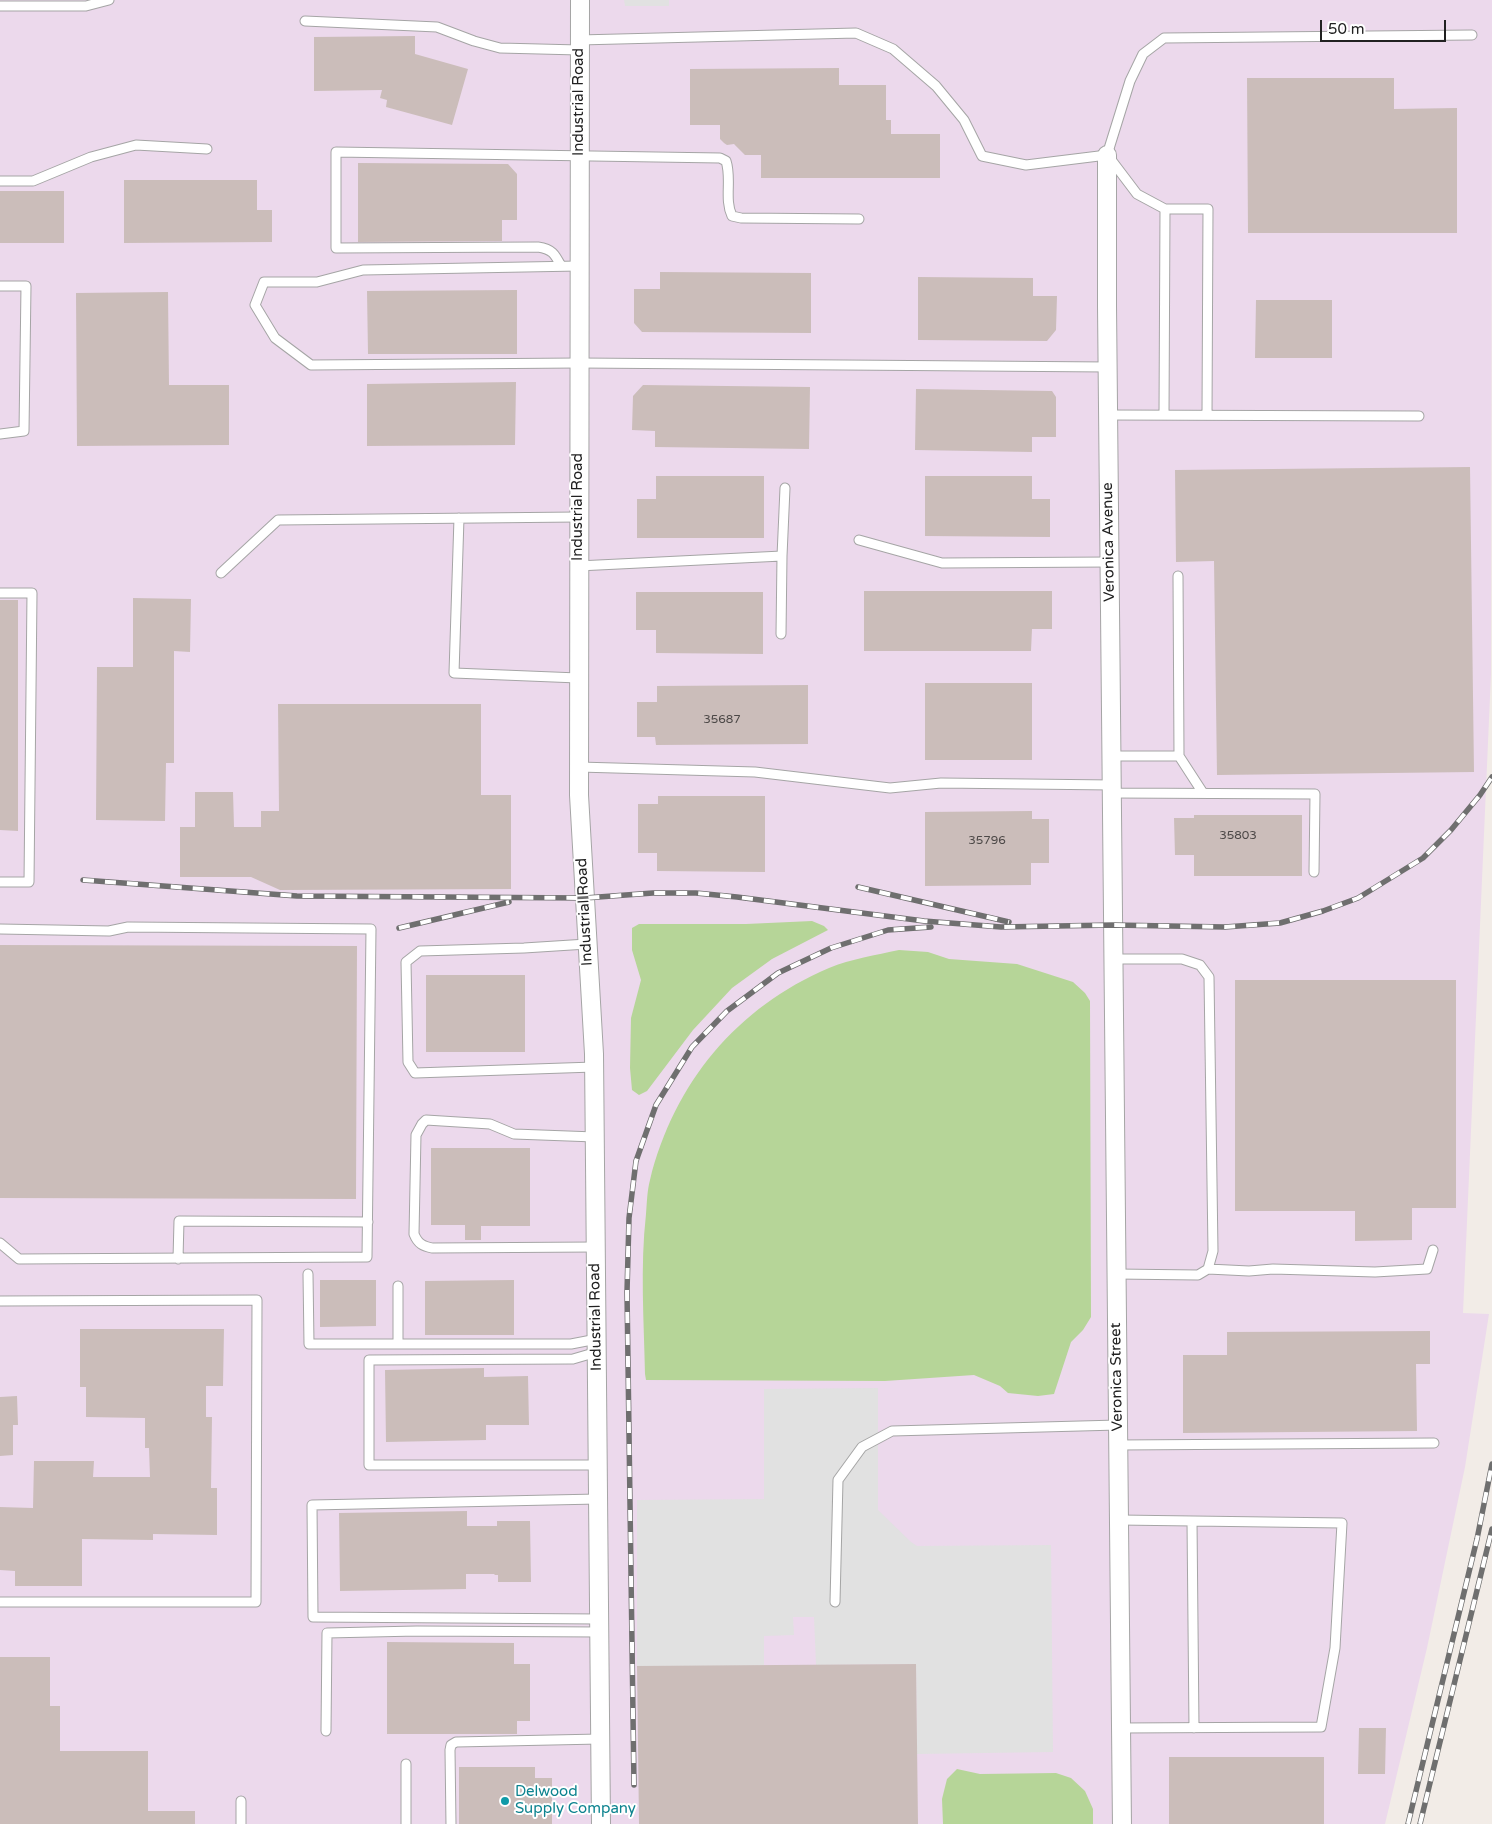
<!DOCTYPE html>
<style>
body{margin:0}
#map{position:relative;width:1492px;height:1824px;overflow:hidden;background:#f2ece7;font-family:"Varela Round",sans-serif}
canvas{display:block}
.scale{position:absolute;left:1320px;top:20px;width:126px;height:22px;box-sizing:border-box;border:2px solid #212121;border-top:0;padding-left:6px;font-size:15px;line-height:18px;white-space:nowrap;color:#212121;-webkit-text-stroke:4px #fff;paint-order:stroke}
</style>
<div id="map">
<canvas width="1492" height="1824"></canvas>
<div class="scale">50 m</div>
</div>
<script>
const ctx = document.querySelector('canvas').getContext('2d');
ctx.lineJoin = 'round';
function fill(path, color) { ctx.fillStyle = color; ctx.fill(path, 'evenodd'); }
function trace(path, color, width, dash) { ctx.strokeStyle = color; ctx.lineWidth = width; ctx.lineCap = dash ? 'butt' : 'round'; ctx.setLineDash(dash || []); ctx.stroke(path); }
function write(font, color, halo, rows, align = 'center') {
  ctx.font = font + ' "Varela Round",sans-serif'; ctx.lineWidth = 4; ctx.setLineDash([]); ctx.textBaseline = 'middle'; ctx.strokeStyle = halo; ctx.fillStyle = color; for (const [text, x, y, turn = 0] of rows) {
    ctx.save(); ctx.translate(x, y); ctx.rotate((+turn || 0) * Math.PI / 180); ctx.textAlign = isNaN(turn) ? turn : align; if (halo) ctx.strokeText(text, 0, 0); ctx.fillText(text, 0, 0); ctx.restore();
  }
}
fill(new Path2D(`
 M0 0H1492L1491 674 1463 1313 1489 1314 1465 1467 1427 1648 1385 1824H0Z`), '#ecd9ec');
fill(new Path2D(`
 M812 921 824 926 828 930 772 959 732 988 693 1030 647 1091 639 1095 632 1090 630 1068 631 1018 641 980 632 950V928L639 924H746Z
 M899 950 928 952 949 959 1017 964 1073 982 1085 993 1090 1001 1091 1317 1083 1330 1071 1342 1054 1394 1038 1396 1008 1393 1000 1386 974 1375 885 1381 646 1380 645 1374C644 1321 640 1267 646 1214 647 1203 647 1191 650 1180 674 1083 737 1007 829 968 851 959 876 955 899 950Z
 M957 1769 980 1774 1056 1773 1071 1778 1085 1791 1093 1809V1824H943L942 1799 947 1779Z`), '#b6d598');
fill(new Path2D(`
 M624 0H669V6H625Z
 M878 1388V1510L911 1542 917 1546 1051 1545 1053 1752 917 1754 916 1664 816 1665 814 1617H793L794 1635 764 1636V1666H637V1500L764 1499V1389Z`), '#e1e1e1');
fill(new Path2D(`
 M415 36V54L468 69 452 125 386 107 387 100 380 98 382 90 314 91V37Z
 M839 68V85H886V120H891V134H940V178H761V155H745L734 144 727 145 724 143 720 139V125H690V69Z
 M1247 78H1394V109L1457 108V233H1248Z
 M358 163 508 164 517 174V220H502V241L358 242Z
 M124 180H257V210H272V242L124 243Z
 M0 191H64V243H0Z
 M660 272 811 273V333L642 332 634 323V289H660Z
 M918 277 1033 278V296H1057L1056 330 1047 341 918 340Z
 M517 290V354H368L367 291Z
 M168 292 169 385H229V445L77 446 76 293Z
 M1256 300H1332V358H1255Z
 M516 382 515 445 367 446V384Z
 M643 385 810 387 809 449 655 447V431L632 430 633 396Z
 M916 389 1052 391 1056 397V437H1032V452L915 450Z
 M1470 467 1474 772 1217 775 1214 561 1176 562 1175 470Z
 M656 476H764V538H637V499H656Z
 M925 476H1032V499H1050V537L925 536Z
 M864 591H1052V629H1032L1031 651H864Z
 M636 592H763V654L656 653V630H636Z
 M133 598 191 599 190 652 174 651V763H166L165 821 96 820 97 667H133Z
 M0 600H18V831L0 830Z
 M925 683H1032V760H925Z
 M808 685V744L656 745 655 737H637V702H657V686Z
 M278 704H481V795H511V889L280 890 251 877H180V827H195V792H233L234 827H261V811H279Z
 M658 796H765V872L657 871V853H638V804H658Z
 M1032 811V819H1049V863H1031V885L925 886V812Z
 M1194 815H1302V876H1194V855H1175L1174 818H1194Z
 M0 945 357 946 356 1199 0 1198Z
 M426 975H525V1052H426Z
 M1235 980H1456V1208H1412V1240L1355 1241V1211H1235Z
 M431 1148H530V1226H481V1240H465V1225H431Z
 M320 1280H376V1326L320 1327Z
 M514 1280V1335H425V1281Z
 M80 1329H224L223 1386H206V1417H212L211 1488H217V1535L153 1534V1540L82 1539V1586H15V1571L0 1570V1507L33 1508 34 1461H94L93 1477H150L149 1448H145V1418L86 1417V1387H80Z
 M1430 1331V1364H1416L1417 1431 1183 1433V1355H1227V1332Z
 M484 1368V1377L528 1376 529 1425H486V1440L386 1442 385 1370Z
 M17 1396 18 1425H13V1455L0 1456V1397Z
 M467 1511V1526H497V1521H530L531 1582H498V1575H495L494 1574H466V1589L340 1591 339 1513Z
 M387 1642 514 1643V1664H530V1721H517V1734H387Z
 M0 1657H50V1706H60V1751H148V1811H195V1824H0Z
 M916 1664 918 1824H639L637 1666Z
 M1359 1728H1386L1385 1774H1358Z
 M1169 1757H1324V1824H1169Z
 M459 1767H535V1778H552V1824H459Z`), '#cbbdba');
const service = new Path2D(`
 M0 6H86L109 0
 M305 21 437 27 474 41 500 48 579 50
 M579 40 856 33 893 49 936 86 964 120 982 156 1026 165 1107 155
 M1107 155 1130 81 1143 54 1164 38 1472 35
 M1109 157 1137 194 1165 209
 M0 181H33L91 157 136 145 207 149
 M561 266C555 254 552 249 538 247L336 248V152L720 158 726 161C732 179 724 199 732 216L741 218 859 219
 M579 266 363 270 317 282H264L255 305 275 338 311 365 579 363 1108 367
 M0 286H26L24 431 0 434
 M1108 415 1419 416
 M1164 415 1165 209H1208L1207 415
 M459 518 454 673 578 678
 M859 540 942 563 1110 562
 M782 556 785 488
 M578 566 782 556 781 634
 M221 573 278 520 578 517
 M0 593H32L29 882H0
 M1111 756H1179L1178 576
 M1179 756 1203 793
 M579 767 755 772 890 788 941 783 1112 785
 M1112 793 1315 794 1314 872
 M0 929 109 931 128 927 371 929 367 1257 19 1259 0 1243
 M587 944 524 948 420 951 406 962 408 1062 415 1073 594 1067
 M1113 959H1182L1200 965 1209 977 1213 1251 1208 1269 1198 1275 1116 1274
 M595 1137 514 1134 490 1124 426 1120 422 1124 416 1135 414 1234C418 1244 423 1246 432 1248L596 1247
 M178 1259 179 1221 368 1222
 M1208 1269 1249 1271 1273 1269 1375 1272 1427 1269 1433 1250
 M308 1274 309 1344H571L597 1339
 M0 1301 257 1300 256 1602H0
 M398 1343V1286
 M597 1352 573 1359 369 1360V1465H597
 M1118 1445 1434 1443
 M598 1499 312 1505 313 1617 599 1619
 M1119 1520 1342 1523 1335 1648 1321 1727 1121 1728
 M1192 1521 1194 1728
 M835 1602 838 1480 862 1447 892 1431 1118 1425
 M326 1731 327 1633 417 1631 599 1632
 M241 1824V1801
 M406 1824V1764
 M451 1824 450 1750 451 1745 456 1742 600 1739`);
const minor = new Path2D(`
 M580 0 579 795 594 1054 601 1824
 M1107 155V306L1122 1824`);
trace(service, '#a5a5a5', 11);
trace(minor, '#a5a5a5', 20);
trace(service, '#fff', 9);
trace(minor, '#fff', 18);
const rail = new Path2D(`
 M83 880 297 896 585 898 653 893H696L737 897 924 921 1001 927 1113 925 1225 927 1280 923 1323 911 1358 898 1423 858 1451 830 1480 795 1492 777
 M858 887 1009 922
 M399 928 509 902
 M634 1785 627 1292 629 1218 636 1161 656 1105 692 1047 727 1011 778 973 831 948 888 930 931 927
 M1408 1824 1477 1539 1492 1464
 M1420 1824 1492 1529`);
trace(rail, '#6f6f6f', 5.5);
trace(rail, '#fff', 4, [11]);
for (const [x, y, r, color] of [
 [505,1801,5,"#0f9aa8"]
]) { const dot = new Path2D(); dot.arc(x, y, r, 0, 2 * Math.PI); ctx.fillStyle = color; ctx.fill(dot); trace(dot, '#fff', 2); }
write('12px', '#4c4847', null, [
 ["35687",722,720],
 ["35803",1238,836],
 ["35796",987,841]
]);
write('15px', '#212121', '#fff', [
 ["Industrial Road",579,102,-90],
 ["Industrial Road",578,507,-90],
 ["Veronica Avenue",1109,542,-91],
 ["Industrial Road",585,912,-93],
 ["Industrial Road",596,1317,-91],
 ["Veronica Street",1117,1377,-91]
]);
write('15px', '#0d838f', '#fff', [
 ["Delwood",515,1792],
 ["Supply Company",515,1809]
], 'left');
</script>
